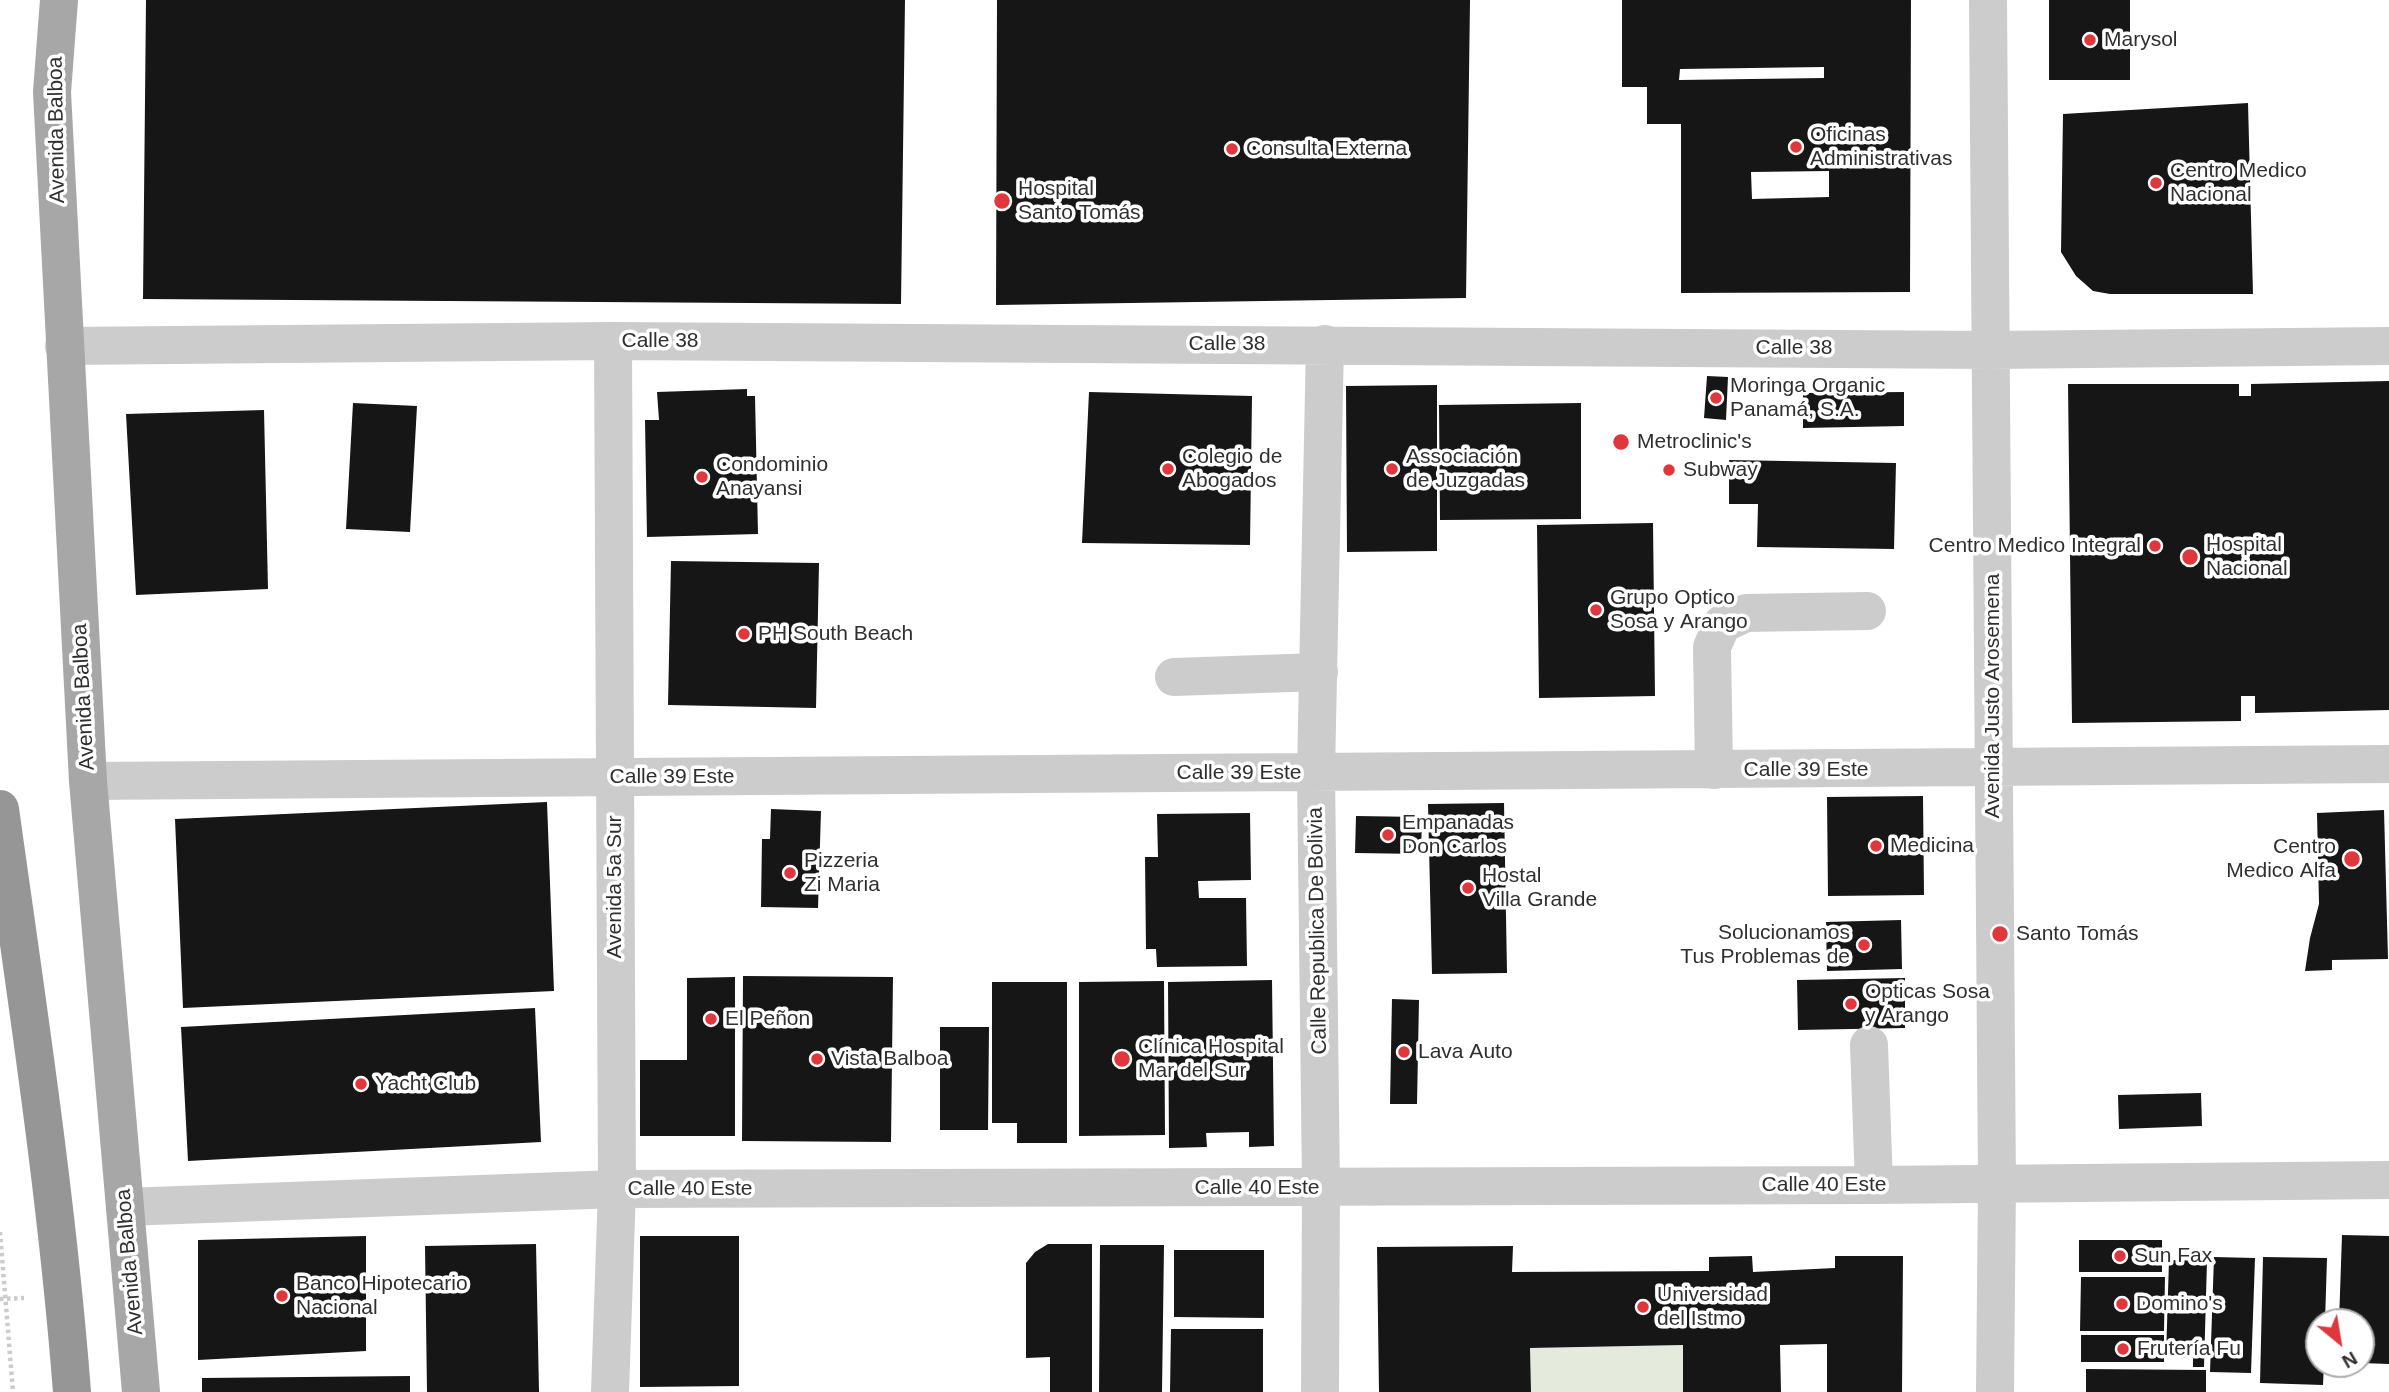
<!DOCTYPE html>
<meta charset="utf-8">
<style>
body{margin:0}
#map{position:relative;width:2389px;height:1392px;overflow:hidden;background:#fff;font-family:Helvetica,sans-serif}
canvas{display:block}
.north{position:absolute;left:2305px;top:1308px;width:70px;height:70px;box-sizing:border-box;background:#fff;border:2px solid #acacac;border-radius:50%;rotate:150deg;font-size:19px;font-weight:700;line-height:28px;text-align:center;color:#2f2f2f}
.north::after{content:'';display:block;margin:auto;width:24px;height:32px;background:#e0373c;clip-path:polygon(50% 0,100% 100%,50% 72%,0 100%)}
</style>
<div id="map">
<canvas width="2389" height="1392"></canvas>
<div class="north">N</div>
</div>
<script>
const ctx = document.querySelector('canvas').getContext('2d');
ctx.lineJoin = 'round';
function fill(path, color) { ctx.fillStyle = color; ctx.fill(path, 'evenodd'); }
function trace(path, color, width, dash) { ctx.strokeStyle = color; ctx.lineWidth = width; ctx.lineCap = dash ? 'butt' : 'round'; ctx.setLineDash(dash || []); ctx.stroke(path); }
function write(font, color, halo, rows, align = 'center') {
  ctx.font = font + ' Helvetica,sans-serif'; ctx.lineWidth = 7; ctx.setLineDash([]); ctx.textBaseline = 'middle'; ctx.strokeStyle = halo; ctx.fillStyle = color; for (const [text, x, y, turn = 0] of rows) {
    ctx.save(); ctx.translate(x, y); ctx.rotate((+turn || 0) * Math.PI / 180); ctx.textAlign = isNaN(turn) ? turn : align; if (halo) ctx.strokeText(text, 0, 0); ctx.fillText(text, 0, 0); ctx.restore();
  }
}
fill(new Path2D(`
 M1683 1345V1392H1531L1530 1348Z`), '#e4ebdd');
fill(new Path2D(`
 M146 0H905L901 304 143 299Z
 M997 0H1470L1466 298 996 305Z
 M1622 0H1911L1910 292 1681 293V124H1647V87H1622ZM1824 67V78L1679 80 1680 69ZM1829 171V197L1752 199 1751 172Z
 M2049 0H2130V80H2049Z
 M2248 103 2253 294H2110L2093 291 2076 276 2061 252 2063 114Z
 M1707 376 1728 377 1726 420 1704 418Z
 M2389 381V710L2255 713V696H2241V721L2072 723 2068 384H2239V396H2251V384Z
 M1437 385V551L1347 552 1346 386Z
 M747 389V396H755L758 534 647 537 645 420H659L657 392Z
 M1089 392 1252 396 1250 545 1082 543Z
 M1904 392V426L1803 428V393Z
 M353 403 417 406 410 532 346 529Z
 M1581 403V519L1440 520 1439 405Z
 M264 410 268 589 136 595 126 414Z
 M1729 460 1896 463 1894 549 1757 547 1758 504H1729Z
 M1653 523 1655 696 1539 698 1537 525Z
 M671 561 819 563 816 708 668 705Z
 M1923 796 1924 895 1828 896 1827 797Z
 M547 802 554 991 183 1008 175 819Z
 M1504 803 1507 973 1432 974 1428 804Z
 M771 809 821 811 818 908 761 907 762 839H770Z
 M2384 810 2388 959 2332 960V970L2305 971 2310 938 2319 904 2317 813Z
 M1250 813 1251 880 1198 881 1199 898H1246L1247 966 1157 967 1156 949H1146L1145 857H1158L1157 814Z
 M1356 816 1422 817 1421 854 1355 853Z
 M1901 920 1902 969 1827 971 1826 922Z
 M743 976 893 977 891 1142 742 1141Z
 M735 977V1136H640V1060H687V978Z
 M1905 978V1028L1798 1030 1797 980Z
 M1272 980 1274 1146 1249 1147V1132L1206 1133 1207 1147 1169 1148 1168 982Z
 M1164 981 1165 1135 1079 1136V982Z
 M992 982H1067V1143H1017V1123H992Z
 M1392 999 1419 1000 1417 1104H1390Z
 M535 1008 541 1142 188 1161 181 1027Z
 M940 1027H989L988 1130H940Z
 M2201 1093 2202 1126 2119 1129 2118 1095Z
 M2342 1235 2389 1236V1364L2361 1363V1322H2339Z
 M366 1236V1351L198 1360V1240Z
 M640 1236H739V1386L640 1387Z
 M2079 1240H2162V1272H2079Z
 M536 1244 539 1392H427L425 1246Z
 M1048 1244H1092V1392H1050V1357L1026 1358V1263L1035 1252Z
 M1100 1245H1164L1162 1392H1099Z
 M1513 1246 1512 1272 1709 1271V1257L1752 1256 1753 1272 1835 1268V1256H1903L1902 1392H1827V1344L1780 1345 1781 1392H1683V1345L1530 1348 1531 1392H1379L1377 1247Z
 M1174 1250H1264V1318L1174 1317Z
 M2214 1257 2255 1258 2251 1373 2210 1372Z
 M2263 1257 2327 1258 2325 1322H2319V1364H2324L2323 1385 2260 1383Z
 M2169 1260 2207 1261 2204 1367H2193V1358L2166 1357Z
 M2081 1277H2165L2164 1331H2080Z
 M1171 1329H1263V1392H1170Z
 M2081 1335H2164V1362H2081Z
 M2086 1369 2206 1370V1392H2086Z
 M410 1376V1392H202V1378Z`), '#161616');
trace(new Path2D(`
 M0 1232 13 1392
 M0 1299 24 1298`), '#ccc', 4.5, [3.5, 3.5]);
trace(new Path2D(`
 M1988 0 1997 1184 1995 1392
 M64 346 613 341 1990 350 2389 346
 M1174 677 1319 672
 M1714 770 1712 647 1722 624 1746 613 1867 611
 M88 781 2389 764
 M1869 1045 1874 1185
 M125 1207 617 1189 1874 1185 2389 1180
 M610 1392 617 1189 613 341
 M1320 1392 1321 1187 1316 772 1325 344`), '#ccc', 38);
trace(new Path2D(`
 M59 0 52 92 88 781 141 1392`), '#a7a7a7', 38);
trace(new Path2D(`
 M0 809C27 1003 57 1197 72 1392`), '#969696', 38);
for (const [x, y, r, color] of [
 [2090,40,7,"#e0373c"],
 [1796,147,7,"#e0373c"],
 [1232,149,7,"#e0373c"],
 [2156,183,7,"#e0373c"],
 [1002,201,9,"#e0373c"],
 [1716,398,7,"#e0373c"],
 [1621,442,9,"#e0373c"],
 [1168,469,7,"#e0373c"],
 [1392,469,7,"#e0373c"],
 [1669,470,7,"#e0373c"],
 [702,477,7,"#e0373c"],
 [2155,546,7,"#e0373c"],
 [2190,557,9,"#e0373c"],
 [1596,610,7,"#e0373c"],
 [744,634,7,"#e0373c"],
 [1388,835,7,"#e0373c"],
 [1876,846,7,"#e0373c"],
 [2352,859,9,"#e0373c"],
 [790,873,7,"#e0373c"],
 [1468,888,7,"#e0373c"],
 [2000,934,9,"#e0373c"],
 [1864,945,7,"#e0373c"],
 [1851,1004,7,"#e0373c"],
 [711,1019,7,"#e0373c"],
 [1404,1052,7,"#e0373c"],
 [817,1059,7,"#e0373c"],
 [1122,1059,9,"#e0373c"],
 [361,1084,7,"#e0373c"],
 [2120,1256,7,"#e0373c"],
 [282,1296,7,"#e0373c"],
 [2122,1304,7,"#e0373c"],
 [1643,1307,7,"#e0373c"],
 [2123,1349,7,"#e0373c"]
]) { const dot = new Path2D(); dot.arc(x, y, r, 0, 2 * Math.PI); ctx.fillStyle = color; ctx.fill(dot); trace(dot, '#fff', 2.5); }
write('21px', '#2f2f2f', '#fff', [
 ["Marysol",2104,40],
 ["Oficinas",1810,135],
 ["Administrativas",1810,159],
 ["Consulta Externa",1246,149],
 ["Centro Medico",2170,171],
 ["Nacional",2170,195],
 ["Hospital",1018,189],
 ["Santo Tomás",1018,213],
 ["Moringa Organic",1730,386],
 ["Panamá, S.A.",1730,410],
 ["Metroclinic's",1637,442],
 ["Colegio de",1182,457],
 ["Abogados",1182,481],
 ["Associación",1406,457],
 ["de Juzgadas",1406,481],
 ["Condominio",716,465],
 ["Anayansi",716,489],
 ["Subway",1683,470],
 ["Hospital",2206,545],
 ["Nacional",2206,569],
 ["Centro Medico Integral",2141,546,"right"],
 ["Grupo Optico",1610,598],
 ["Sosa y Arango",1610,622],
 ["PH South Beach",758,634],
 ["Empanadas",1402,823],
 ["Don Carlos",1402,847],
 ["Medicina",1890,846],
 ["Centro",2336,847,"right"],
 ["Medico Alfa",2336,871,"right"],
 ["Pizzeria",804,861],
 ["Zi Maria",804,885],
 ["Hostal",1482,876],
 ["Villa Grande",1482,900],
 ["Solucionamos",1850,933,"right"],
 ["Tus Problemas de",1850,957,"right"],
 ["Santo Tomás",2016,934],
 ["Opticas Sosa",1865,992],
 ["y Arango",1865,1016],
 ["El Peñon",725,1019],
 ["Clínica Hospital",1138,1047],
 ["Mar del Sur",1138,1071],
 ["Lava Auto",1418,1052],
 ["Vista Balboa",831,1059],
 ["Yacht Club",375,1084],
 ["Sun Fax",2134,1256],
 ["Banco Hipotecario",296,1284],
 ["Nacional",296,1308],
 ["Universidad",1657,1295],
 ["del Istmo",1657,1319],
 ["Domino's",2136,1304],
 ["Frutería Fu",2137,1349]
], 'left');
write('21px', '#2f2f2f', '#fff', [
 ["Avenida Balboa",57,130,-91],
 ["Calle 38",660,341],
 ["Calle 38",1227,344],
 ["Calle 38",1794,348],
 ["Avenida Justo Arosemena",1993,696,-90],
 ["Avenida Balboa",84,697,-93],
 ["Calle 39 Este",1806,770],
 ["Calle 39 Este",1239,773],
 ["Calle 39 Este",672,777],
 ["Avenida 5a Sur",615,887,-90],
 ["Calle Republica De Bolivia",1318,931,-91],
 ["Calle 40 Este",1824,1185],
 ["Calle 40 Este",1257,1188],
 ["Calle 40 Este",690,1189],
 ["Avenida Balboa",130,1262,-95]
]);
</script>
